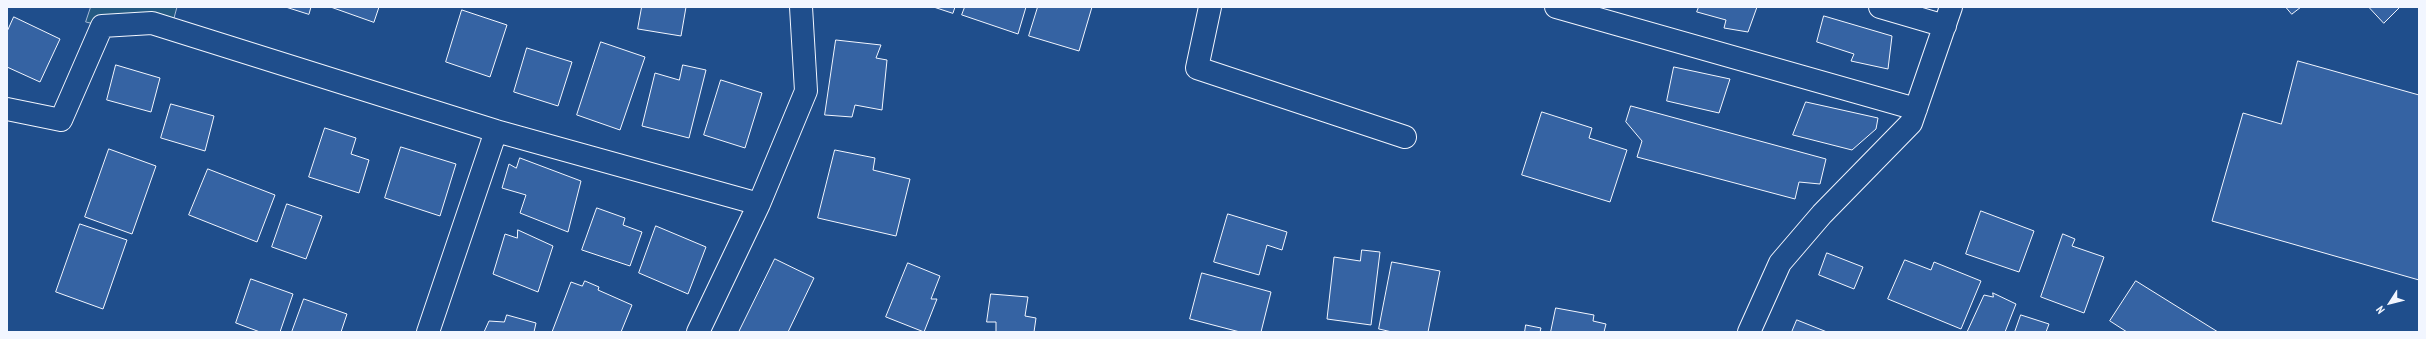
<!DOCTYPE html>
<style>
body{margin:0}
#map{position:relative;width:2426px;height:339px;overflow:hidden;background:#1f4e8c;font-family:"PT Sans Narrow",sans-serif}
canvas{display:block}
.frame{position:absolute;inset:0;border:8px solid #f2f6ff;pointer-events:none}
.north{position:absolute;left:2370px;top:283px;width:40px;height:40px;-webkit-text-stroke:3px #1f4e8c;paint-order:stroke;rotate:234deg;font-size:11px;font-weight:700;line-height:16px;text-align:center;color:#f2f6ff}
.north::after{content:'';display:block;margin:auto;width:14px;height:18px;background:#f2f6ff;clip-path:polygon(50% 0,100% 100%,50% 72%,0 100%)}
</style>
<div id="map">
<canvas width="2426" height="339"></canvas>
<div class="frame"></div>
<div class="north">N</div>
</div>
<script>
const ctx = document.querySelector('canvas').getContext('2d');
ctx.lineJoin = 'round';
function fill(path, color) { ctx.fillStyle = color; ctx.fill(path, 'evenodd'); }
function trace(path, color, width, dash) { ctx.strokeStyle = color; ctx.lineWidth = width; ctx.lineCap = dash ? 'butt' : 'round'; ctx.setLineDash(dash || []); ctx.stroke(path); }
const green = new Path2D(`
 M91 7H177L171 29 102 26 86 22Z`);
fill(green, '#245a82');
trace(green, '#a8bbd7', 1);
const building = new Path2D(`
 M286 7H311L309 14Z
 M331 7H379L374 22Z
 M642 7H686L681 36 638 29Z
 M934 7H955L953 13Z
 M965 7H1026L1018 34 962 15Z
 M1038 7H1092L1079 51 1029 36Z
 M1699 7H1757L1748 32 1724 28 1726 20 1697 12Z
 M2286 7H2301L2292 14Z
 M2369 7H2400L2384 23Z
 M462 10 507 25 490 77 446 62Z
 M1824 16 1892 36 1888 69 1851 61 1854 54 1817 42Z
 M14 17 60 39 40 82 7 67V32Z
 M836 40 881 45 876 58 887 60 882 110 855 105 852 117 825 115Z
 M601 42 645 57 620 130 577 115Z
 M527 48 572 62 558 106 514 92Z
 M2298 61 2419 95V280L2212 221 2243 113 2281 124Z
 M116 65 160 78 151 112 107 100Z
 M683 65 706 70 689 138 642 126 655 73 679 80Z
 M1674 67 1730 79 1719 113 1667 101Z
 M721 80 762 93 745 148 704 135Z
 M1806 102 1878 118 1876 129 1852 150 1793 135Z
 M171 104 214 116 205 151 161 138Z
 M1631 106 1826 159 1820 184 1799 182 1795 199 1637 157 1642 141 1626 122Z
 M1542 112 1592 128 1589 138 1627 150 1610 202 1522 175Z
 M325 128 356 138 351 154 369 160 359 193 309 177Z
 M401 147 456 164 440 216 385 198Z
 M109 149 156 166 132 234 85 217Z
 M835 150 875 158 873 170 910 179 896 236 818 218Z
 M520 158 581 181 568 232 520 213 526 195 502 188 509 164 516 168Z
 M208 169 275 195 257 242 189 215Z
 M287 204 322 216 306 259 272 247Z
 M597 208 625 218 623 225 642 232 630 266 582 250Z
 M1981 211 2034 231 2019 272 1966 254Z
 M1228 214 1287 232 1282 250 1267 245 1259 275 1214 262Z
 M80 224 127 240 103 309 56 292Z
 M656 226 706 247 688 294 639 273Z
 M518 230 553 246 538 292 493 274 505 234 517 238Z
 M2063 234 2075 239 2072 246 2104 257 2084 313 2041 297Z
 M1362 250 1380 252 1371 325 1327 319 1334 257 1360 261Z
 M1827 253 1863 267 1854 289 1819 275Z
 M775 259 814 278 788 332H739Z
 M1905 260 1931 270 1934 262 1981 281 1961 329 1888 299Z
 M1392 262 1440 271 1428 332H1392L1379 329Z
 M908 263 940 276 931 299H937L924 332 886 317Z
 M1202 273 1271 292 1261 332H1240L1190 319Z
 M251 279 293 294 280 332H260L236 323Z
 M585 281 599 287 598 290 632 305 621 332H552L571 282 582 286Z
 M2136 281 2218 332H2127L2110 321Z
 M1993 293 2016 304 2005 332H1967L1984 295 1993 297Z
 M991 294 1028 297 1025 316 1036 318 1034 332H996V322H987Z
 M304 299 347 314 341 332H292Z
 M1556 308 1594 315 1593 321 1606 324 1604 332H1551Z
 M507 315 536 323 534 332H484L489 321 504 322Z
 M2021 315 2049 324 2046 332H2015Z
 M1797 320 1827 332H1792Z
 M1526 325 1541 328 1540 332H1525Z`);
fill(building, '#3563a3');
trace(building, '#f2f6ff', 1);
const minor = new Path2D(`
 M1210 7 1197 68 1405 137
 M1556 7 1916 109
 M1880 7 1945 26
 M7 109 61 120 102 26 152 23 496 131 759 204
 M428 332 496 131
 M698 332 759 204 806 91 801 7
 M1749 332 1780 263 1822 214 1911 123 1951 7`);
trace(minor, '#f2f6ff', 24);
trace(minor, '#1f4e8c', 22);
</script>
